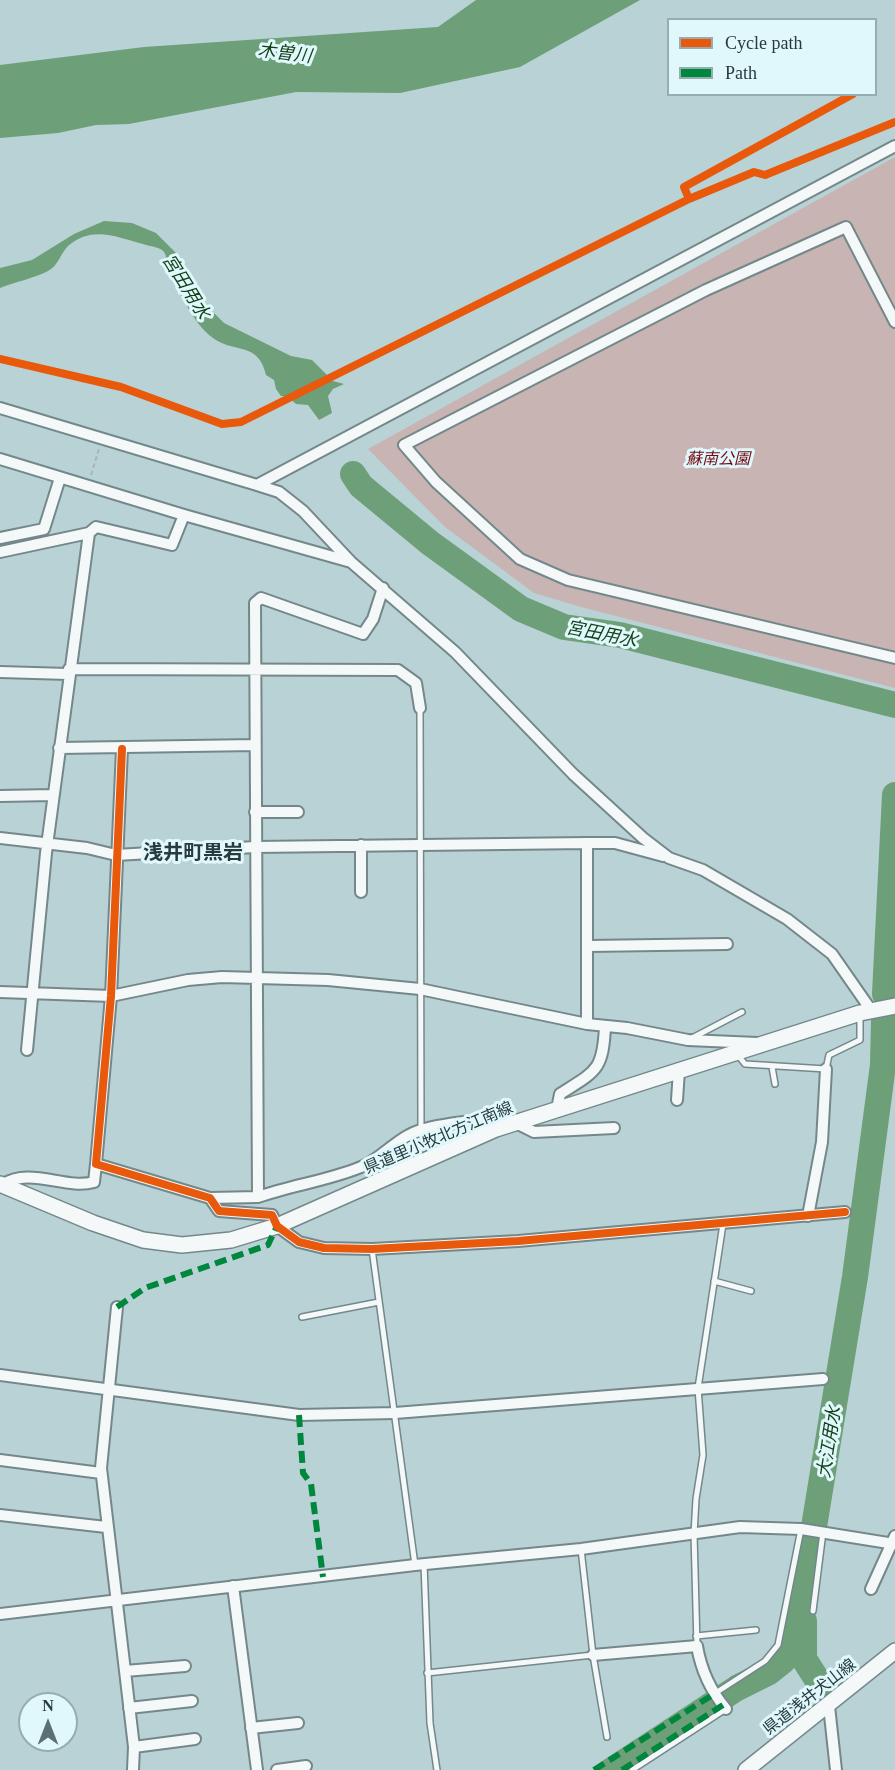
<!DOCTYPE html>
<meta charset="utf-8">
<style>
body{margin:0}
#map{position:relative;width:895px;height:1770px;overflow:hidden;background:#b9d2d5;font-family:Georgia,serif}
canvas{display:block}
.legend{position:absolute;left:667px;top:18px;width:210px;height:78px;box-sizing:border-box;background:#e0f8fb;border:2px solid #96acaf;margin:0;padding:8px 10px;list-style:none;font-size:18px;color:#273b3d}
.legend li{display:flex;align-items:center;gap:12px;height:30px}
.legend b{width:30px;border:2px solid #96acaf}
.north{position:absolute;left:18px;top:1692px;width:60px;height:60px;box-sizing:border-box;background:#e0f8fb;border:2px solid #96acaf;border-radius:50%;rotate:0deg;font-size:16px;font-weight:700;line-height:24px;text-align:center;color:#273b3d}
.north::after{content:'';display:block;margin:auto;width:21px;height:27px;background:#5a7072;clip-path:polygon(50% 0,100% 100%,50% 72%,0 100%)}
</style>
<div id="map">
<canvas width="895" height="1770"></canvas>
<ul class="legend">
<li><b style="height:8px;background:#e8590c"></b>Cycle path</li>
<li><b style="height:8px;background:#00873e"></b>Path</li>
</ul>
<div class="north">N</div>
</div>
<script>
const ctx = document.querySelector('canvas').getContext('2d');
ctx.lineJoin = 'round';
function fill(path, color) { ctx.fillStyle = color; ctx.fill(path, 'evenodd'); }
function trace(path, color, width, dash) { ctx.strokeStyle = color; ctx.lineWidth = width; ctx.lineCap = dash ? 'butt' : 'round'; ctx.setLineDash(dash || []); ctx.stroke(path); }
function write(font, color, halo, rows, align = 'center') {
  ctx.font = font + ' Georgia,"Noto Sans JP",serif'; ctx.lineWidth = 6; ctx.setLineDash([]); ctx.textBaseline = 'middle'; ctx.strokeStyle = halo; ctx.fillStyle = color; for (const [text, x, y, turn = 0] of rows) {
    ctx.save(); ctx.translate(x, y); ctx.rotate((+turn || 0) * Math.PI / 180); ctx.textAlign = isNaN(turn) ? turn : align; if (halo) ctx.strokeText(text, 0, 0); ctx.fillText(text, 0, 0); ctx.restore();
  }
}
fill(new Path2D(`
 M895 157V688L581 607 534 593 445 527 368 449Z`), '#c7b4b3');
fill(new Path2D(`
 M476 0H640L520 67 400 93 296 92 129 124 96 125 58 133 0 138V65L144 47 438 27Z
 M104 221 132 223 156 233 181 258 206 305 224 323 291 356 312 360 333 381 344 384 333 389 328 396 332 413 319 420 308 405 296 404 287 396H281L276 389 274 380 266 375C258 341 235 354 213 338 190 321 180 288 164 265L166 256C164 247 152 247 143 244 117 237 92 225 68 246 60 254 59 265 48 271 35 278 15 282 0 288V268L32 260 74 234Z`), '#6d9f78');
trace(new Path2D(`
 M353 474 361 486 430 543 521 609 564 627 620 635 895 705
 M885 994 895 795
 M804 1621V1659L825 1692
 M612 1770 737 1688 769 1672 784 1660 800 1612 855 1277 883 1065 884 1020`), '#6d9f78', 26);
const lane = new Path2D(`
 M420 708 421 1129
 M692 1038 742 1012
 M737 1054 745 1064 826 1069 829 1055 860 1040V1014
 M772 1067 775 1084
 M372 1249 415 1565
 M714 1281 751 1291
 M302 1317 379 1302
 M581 1549 593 1655 607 1737
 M424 1564 430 1723 437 1770
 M813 1611 823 1532
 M696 1636 756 1630
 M697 1646 694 1534 696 1499 703 1455 698 1388 723 1224
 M427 1673 593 1655
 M714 1694 765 1661 778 1645 801 1529
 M632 1770 726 1709`);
const street = new Path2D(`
 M895 322 846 227 706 290 404 445 436 482 520 559 568 580 895 658
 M0 408 257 485 895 146
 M0 459 184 515 351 562
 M257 485 279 492 303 511 351 562 455 652 573 774 643 838 669 858 703 870 787 919 832 954 871 1010
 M0 538 44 529 60 478
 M0 552 89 533
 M69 669 398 670 416 683 420 708
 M0 672 68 674
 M59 748 255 745
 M122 749 111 996 96 1164 210 1198 219 1211 272 1215 277 1226 299 1242 324 1248 372 1249 518 1241 845 1212
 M0 796 53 795
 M255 812H298
 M0 838 87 848 116 855 255 847 587 843V1024
 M587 843H615L663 856
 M361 845V892
 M588 946 727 944
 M0 992 111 996 188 980 222 977 328 980 420 989 587 1024 627 1028 688 1040 757 1043
 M27 1050 46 853 89 533 96 527 172 545 184 515
 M677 1100 679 1070
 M557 1109 560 1094C596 1071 603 1071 605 1026
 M516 1123 534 1132 614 1128
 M2 1185C30 1166 65 1190 94 1182L96 1164
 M258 1197C292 1185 327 1181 361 1167 377 1161 391 1145 407 1136 428 1124 468 1122 493 1118L496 1129
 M210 1198 258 1197 255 603 261 598 363 634 373 619 383 588
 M808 1216 822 1142 826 1069
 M117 1307 101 1468 134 1747 133 1770
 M0 1375 299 1415 395 1413 823 1379
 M0 1460 101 1473
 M0 1515 106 1527
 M233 1586 257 1770
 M871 1589 895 1536
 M0 1614 415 1565 581 1549 740 1527 801 1529 895 1544
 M593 1655 697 1646C701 1670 710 1690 726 1709
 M125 1671 185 1666
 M829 1706 836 1770
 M129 1708 192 1701
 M251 1728 298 1723
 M134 1747 195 1739
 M277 1770 306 1766`);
const secondary = new Path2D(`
 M0 1184 93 1223 143 1240 182 1245 231 1240 277 1226 496 1129 860 1013 895 1006
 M746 1770 895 1651`);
trace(lane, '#74888a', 8);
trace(street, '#74888a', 14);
trace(secondary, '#74888a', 18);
trace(new Path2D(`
 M91 475 99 449`), '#aab4b6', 2, [4.5, 3]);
trace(lane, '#f4f8f9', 5);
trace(street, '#f4f8f9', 10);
trace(secondary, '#f4f8f9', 15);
trace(new Path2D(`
 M117 1307 145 1288 268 1245 277 1226
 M299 1415 303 1473 311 1484 323 1577
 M594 1770 714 1694
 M622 1770 723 1705`), '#00873e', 6, [12, 6]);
trace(new Path2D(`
 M689 199 684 187 853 94
 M0 359 121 387 222 424 241 422 689 199 754 172 765 175 895 122
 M122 749 111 996 96 1164 210 1198 219 1211 272 1215 277 1226 299 1242 324 1248 372 1249 518 1241 845 1212`), '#e8590c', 8);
write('italic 16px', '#740a12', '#e0f8fb', [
 ["蘇南公園",718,458]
]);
write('16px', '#273b3d', '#e0f8fb', [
 ["県道里小牧北方江南線",438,1137,-23],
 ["県道浅井犬山線",809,1696,-38]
]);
write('italic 18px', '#133f18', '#e0f8fb', [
 ["木曽川",285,52,7],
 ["宮田用水",187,286,58],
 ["宮田用水",602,633,11],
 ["大江用水",828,1442,-81]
]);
write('bold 20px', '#273b3d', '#e0f8fb', [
 ["浅井町黒岩",193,851]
]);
</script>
